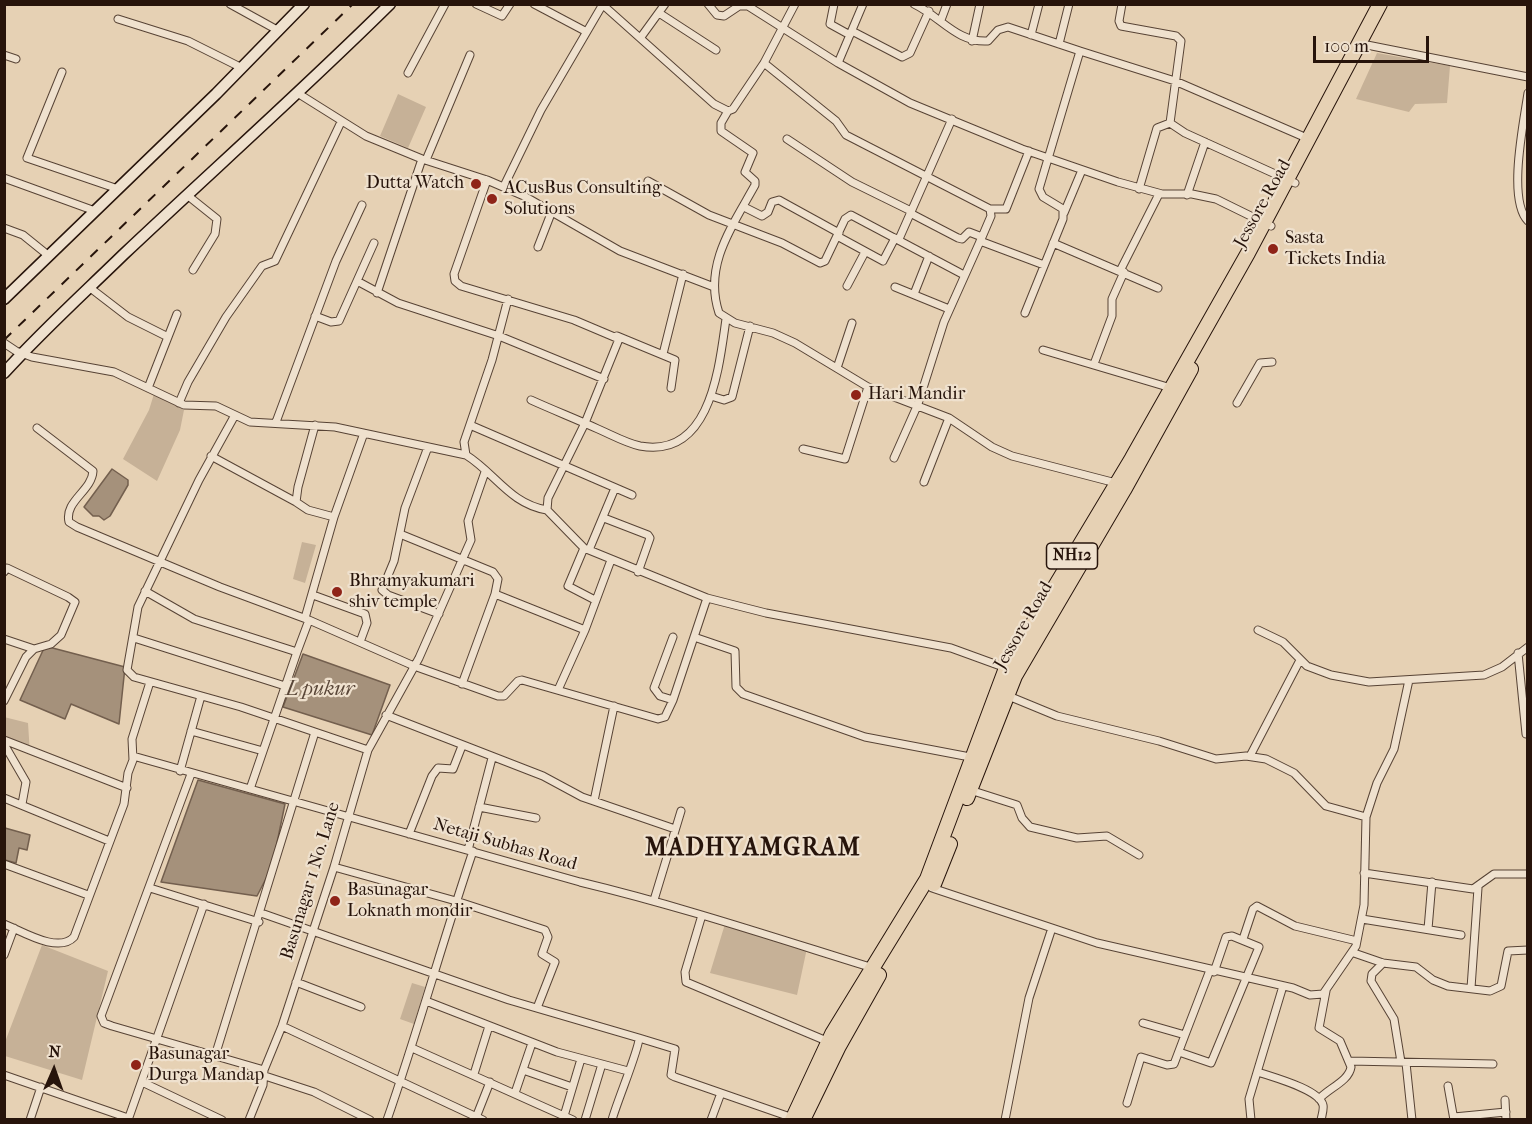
<!DOCTYPE html>
<style>
body{margin:0}
#map{position:relative;width:1532px;height:1124px;overflow:hidden;background:#e6d1b4;font-family:"IM FELL French Canon",serif}
canvas{display:block}
.frame{position:absolute;inset:0;border:6px solid #27140b;pointer-events:none}
.north{position:absolute;left:24px;top:1040px;width:60px;height:60px;-webkit-text-stroke:4px #efe1ce;paint-order:stroke;rotate:2deg;font-size:16px;font-weight:700;line-height:24px;text-align:center;color:#27140b}
.north::after{content:'';display:block;margin:auto;width:21px;height:27px;background:#27140b;clip-path:polygon(50% 0,100% 100%,50% 72%,0 100%)}
.scale{position:absolute;left:1313px;top:36px;width:116px;height:27px;box-sizing:border-box;border:3px solid #27140b;border-top:0;padding-left:8px;font-size:18px;line-height:21px;white-space:nowrap;color:#27140b;-webkit-text-stroke:4px #efe1ce;paint-order:stroke}
</style>
<div id="map">
<canvas width="1532" height="1124"></canvas>
<div class="frame"></div>
<div class="north">N</div>
<div class="scale">100 m</div>
</div>
<script>
const ctx = document.querySelector('canvas').getContext('2d');
ctx.lineJoin = 'round';
function fill(path, color) { ctx.fillStyle = color; ctx.fill(path, 'evenodd'); }
function trace(path, color, width, dash) { ctx.strokeStyle = color; ctx.lineWidth = width; ctx.lineCap = dash ? 'butt' : 'round'; ctx.setLineDash(dash || []); ctx.stroke(path); }
function write(font, color, halo, rows, align = 'center') {
  ctx.font = font + ' "IM FELL French Canon",serif'; ctx.lineWidth = 4.5; ctx.setLineDash([]); ctx.textBaseline = 'middle'; ctx.strokeStyle = halo; ctx.fillStyle = color; for (const [text, x, y, turn = 0] of rows) {
    ctx.save(); ctx.translate(x, y); ctx.rotate((+turn || 0) * Math.PI / 180); ctx.textAlign = isNaN(turn) ? turn : align; if (halo) ctx.strokeText(text, 0, 0); ctx.fillText(text, 0, 0); ctx.restore();
  }
}
fill(new Path2D(`
 M1377 53 1450 66 1447 103 1415 104 1409 112 1356 99Z
 M398 94 426 107 408 148 380 136Z
 M154 394 184 410 180 430 157 481 123 459 149 410Z
 M302 542 316 545 305 583 293 579Z
 M4 717 28 723 30 754 5 745Z
 M725 924 807 948 797 995 710 973Z
 M42 945 108 971 82 1080 5 1056V1042Z
 M412 983 425 987 414 1024 400 1019Z`), '#c6b197');
const water = new Path2D(`
 M112 469 128 480V485L110 516 104 520 99 516H93L84 507Z
 M45 646 125 667 119 724 71 704 65 719 20 700Z
 M303 654 390 685 372 735 283 707Z
 M198 780 285 804 272 867 257 896 161 882Z
 M5 828 30 835 27 850 19 848 16 863 5 860Z`);
fill(water, '#a5917b');
trace(water, '#735f4e', 1.5);
const street = new Path2D(`
 M230 4 279 31
 M476 4 502 16 510 4
 M534 4 585 31
 M708 4 717 15 724 16 739 6H748L838 63 910 103 1022 149 1118 182 1162 194H1192L1216 199 1271 226
 M834 4 830 24 850 35
 M914 4C941 17 957 43 988 41L998 30 1008 27 1080 51
 M1122 4 1119 21 1121 26 1176 36 1181 41 1170 123 1185 133 1295 183
 M603 5 714 104 728 111 733 109 764 63 795 4
 M659 13 716 50
 M118 19 188 41 242 68
 M941 20 947 4
 M852 31 902 57 910 53 929 11
 M1031 35 1039 4
 M641 37 665 4
 M972 41 980 4
 M1059 44 1069 4
 M1367 45 1528 77
 M4 55 16 59
 M764 63 836 121 846 135 990 209 991 216 982 237 944 322 918 404 894 458
 M838 63 863 4
 M62 72 27 158 118 189
 M408 73 445 4
 M1528 93C1524 121 1507 200 1528 221
 M299 94 366 136 422 159 487 180 454 274 455 281 461 286 574 320 619 339 585 423 548 498 547 510 584 548 707 598 766 613 951 648 1006 668
 M728 111 721 123V131L753 153 745 172 755 181V185C733 225 703 265 719 313L735 323 773 333 795 343 868 387 949 418 992 447 1012 456 1116 483
 M787 139 852 182 911 211
 M426 160 470 55
 M4 178 95 211
 M487 180 524 196 620 251 714 287
 M648 181 709 215 782 243 820 263 825 261 845 219 851 215 964 275
 M504 186 541 110 603 4
 M1139 189 1157 128 1170 123
 M187 195 217 219 215 234 193 270
 M1187 195 1205 142
 M744 207 762 216 768 212 772 202 779 200 839 233
 M990 209H1006L1029 151
 M910 213 958 238 962 239 969 232 982 237
 M1064 213 1082 170
 M4 228 23 235 49 256
 M837 236 883 261 895 238
 M899 239 952 119
 M980 241 1044 265
 M1053 243 1158 288
 M538 247 552 211
 M1120 271 1159 194
 M357 281 398 303 499 336 604 379
 M847 286 865 252
 M89 287 128 317 168 337
 M895 287 949 309
 M377 293 422 159
 M914 294 929 256
 M508 299 492 360 464 442 466 455C495 473 510 504 547 510
 M1025 313 1063 219V209L1043 197 1039 189 1080 51 1175 81 1309 139
 M315 316 331 322 339 321 374 243
 M617 336 675 360 671 388
 M4 343 16 351 32 357 114 372 184 405 216 406 250 422 335 427 466 455
 M1043 350 1171 388
 M663 354 683 274
 M1094 364 1112 316V299L1124 272
 M837 368 852 323
 M148 388 177 314
 M711 396 724 400 732 397 750 326
 M531 400C553 410 576 419 598 429 612 435 626 443 640 446 711 459 719 367 726 319
 M179 403 188 382 226 317 262 266 275 261 341 122
 M1237 403 1260 363 1272 362
 M235 415 199 480 138 607 127 670 134 677 241 707 368 750
 M276 422 336 261 362 205
 M315 425 298 487 296 502 308 510 334 517
 M470 425 632 495
 M37 428 93 471C92 491 64 501 69 522L77 527 220 587 309 620 414 666 498 696H504L518 681 522 680 658 719 665 717 673 700 707 598
 M428 447 405 508 394 561 382 590 388 595 439 614
 M803 449 845 459 868 387
 M211 456 296 502
 M924 482 949 418
 M604 518 648 535 650 538 638 572
 M400 534 493 572 498 579 495 594 585 630
 M584 548 568 586 595 600
 M589 550 615 488
 M4 572 7 568 68 597 75 602 61 635 51 644 34 649 26 657 4 701
 M145 591 194 619 297 652 309 620
 M313 595 365 614 367 623 360 642
 M305 618 334 517 364 433
 M1258 630 1283 642 1307 666 1331 675 1369 682 1484 675 1502 667 1528 647
 M673 637 654 688 660 696 673 700
 M694 637 735 651 736 687 743 694 865 737 970 757
 M134 638 285 686
 M4 639 34 649
 M1518 653 1526 734
 M462 684 495 594
 M558 690 585 630 611 560
 M1006 695 1057 716 1159 741 1216 759 1246 756 1266 759 1294 773 1326 806 1366 817
 M386 715 543 776 582 797 675 829
 M191 731 263 751
 M4 740 127 788
 M4 744 26 782 22 804
 M133 756 580 882C680 906 776 938 873 968
 M1250 756 1300 660
 M180 771 201 696
 M191 774 101 1016 104 1023 112 1026 264 1070
 M250 789 297 652
 M970 790 1017 805 1022 818 1030 827 1077 838 1107 836 1139 855
 M4 798 109 841
 M594 801 614 706
 M479 807 536 818
 M409 834 432 776 438 768 453 769 462 746
 M468 850 492 758
 M4 864 88 895
 M334 867 456 901 545 930 548 937 542 954 555 962 537 1008
 M1364 873 1473 889 1494 874H1528
 M150 888 259 922
 M932 888 1097 943 1293 988 1310 995 1323 994 1356 946 1364 905 1366 817 1377 783 1394 749 1409 680
 M654 900 681 811
 M261 913 509 1000 639 1038C640 1047 616 1104 612 1120
 M702 915 685 972 686 982 829 1042
 M1362 919 1461 935
 M4 924C22 931 58 954 74 937L124 804 128 773 133 760 132 739 150 682
 M1428 929 1432 882
 M1243 939 1253 909 1257 906 1295 926 1357 941
 M1354 953 1383 963 1416 967 1433 980 1448 986 1490 991 1501 986 1508 951 1528 950
 M4 955 14 928
 M1383 963 1372 974 1371 981 1394 1019 1401 1062
 M296 982 361 1007
 M1471 988 1478 888
 M426 1001 557 1052 628 1071
 M1143 1023 1185 1035 1210 970
 M282 1026 483 1120
 M639 1038 675 1049 671 1075 675 1077 793 1118
 M412 1048 573 1120
 M1179 1052 1211 1063 1259 947 1232 936 1226 937 1214 972
 M215 1056 315 732
 M1350 1061 1493 1064
 M1406 1063 1412 1120
 M523 1070 572 1087
 M1258 1072C1272 1077 1319 1089 1323 1105 1324 1109 1322 1115 1321 1120
 M474 1074 489 1026
 M4 1075 128 1118
 M265 1076 314 1092 370 1120
 M142 1082 222 1120
 M1448 1086 1454 1120
 M515 1093 532 1043
 M1319 1099C1329 1088 1349 1081 1351 1067L1340 1041 1319 1028 1326 991
 M1505 1100 1506 1120
 M1127 1103 1141 1057 1167 1065 1174 1064 1185 1035
 M564 1116 581 1059
 M1454 1117 1506 1112
 M30 1120 41 1087
 M128 1120 204 904
 M249 1120 263 1085 264 1070 282 1026 334 867 368 750 419 658 463 558 471 540 468 521 485 472
 M387 1120C418 1031 443 940 473 851
 M475 1120 490 1082
 M585 1120 602 1064
 M711 1120 721 1093
 M1005 1120 1029 998 1052 928
 M1251 1120 1249 1099 1283 986`);
const secondary = new Path2D(`
 M4 299 216 94 304 4
 M4 373C42 331 84 293 124 254 212 171 303 90 390 4`);
const highway = new Path2D(`
 M967 798 1015 676 1124 490 1191 369
 M934 884 950 844
 M792 1120 832 1034 927 879 1006 668 1132 458 1248 253 1380 4
 M803 1120 839 1046 879 975`);
trace(street, '#574335', 9);
trace(secondary, '#27140b', 13);
trace(highway, '#27140b', 16);
trace(street, '#efe1ce', 7);
trace(secondary, '#efe1ce', 10);
trace(highway, '#e6d1b4', 14);
trace(new Path2D(`
 M4 340 353 4`), '#27140b', 2, [10, 10]);
for (const [x, y, r, color] of [
 [476,184,6,"#8f2418"],
 [492,199,6,"#8f2418"],
 [1273,249,6,"#8f2418"],
 [856,395,6,"#8f2418"],
 [337,592,6,"#8f2418"],
 [335,901,6,"#8f2418"],
 [136,1065,6,"#8f2418"]
]) { const dot = new Path2D(); dot.arc(x, y, r, 0, 2 * Math.PI); ctx.fillStyle = color; ctx.fill(dot); trace(dot, '#efe1ce', 2); }
for (const [x, y, w] of [
 [1072,556,51]
]) { const box = new Path2D(); box.roundRect(x - w / 2, y - 13, w, 26, 4.5); ctx.fillStyle = '#efe1ce'; ctx.fill(box); trace(box, '#27140b', 1.5); }
write('bold 16px', '#27140b', null, [
 ["NH12",1072,556]
]);
write('18px', '#27140b', '#efe1ce', [
 ["Dutta Watch",464,184,"right"],
 ["ACusBus Consulting",504,189],
 ["Solutions",504,210],
 ["Sasta",1285,239],
 ["Tickets India",1285,260],
 ["Hari Mandir",868,395],
 ["Bhramyakumari",349,582],
 ["shiv temple",349,603],
 ["Basunagar",347,891],
 ["Loknath mondir",347,912],
 ["Basunagar",148,1055],
 ["Durga Mandap",148,1076]
], 'left');
write('18px', '#27140b', '#efe1ce', [
 ["Jessore Road",1263,204,-61],
 ["Jessore Road",1024,626,-60],
 ["Netaji Subhas Road",505,845,16],
 ["Basunagar 1 No. Lane",311,881,-73]
]);
write('italic 20px', '#594638', '#efe1ce', [
 ["L pukur",320,690]
]);
ctx.letterSpacing = '1.5px';
write('bold 24px', '#27140b', '#efe1ce', [
 ["MADHYAMGRAM",753,849]
]);
ctx.letterSpacing = '0px';
</script>
